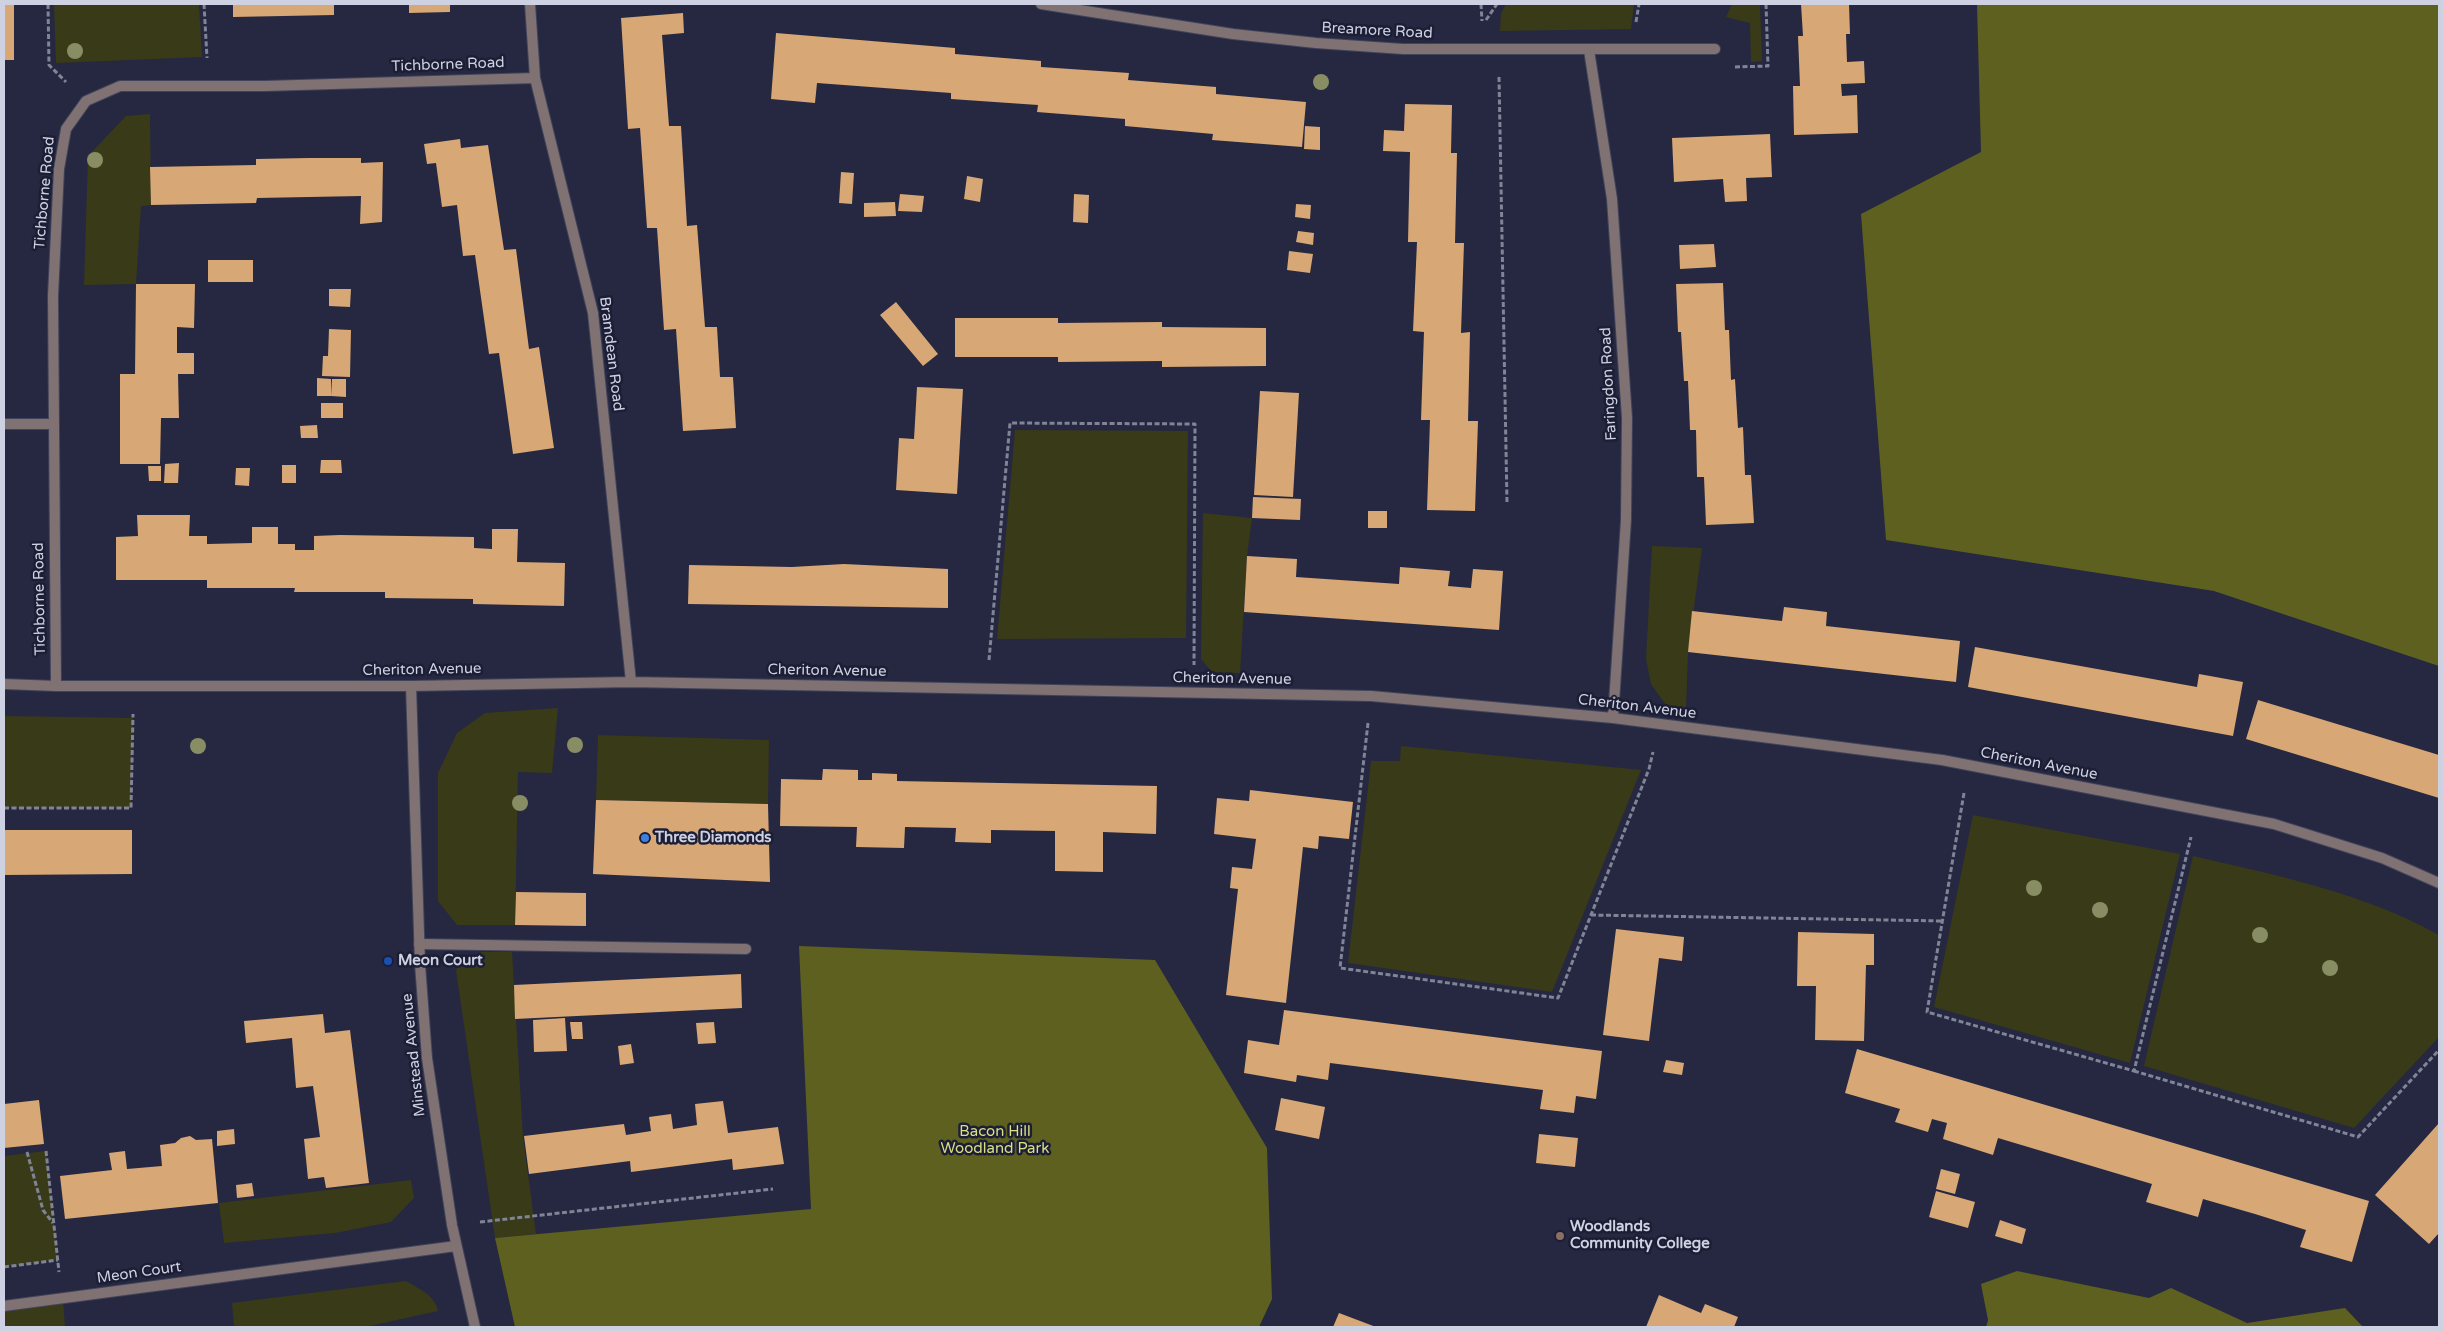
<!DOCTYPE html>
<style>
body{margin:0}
#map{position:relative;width:2443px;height:1331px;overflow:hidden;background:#252840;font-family:"Varela Round",sans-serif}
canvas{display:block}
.frame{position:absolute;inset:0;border:5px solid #ced1e1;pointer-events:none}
</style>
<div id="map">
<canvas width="2443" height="1331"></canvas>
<div class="frame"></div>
</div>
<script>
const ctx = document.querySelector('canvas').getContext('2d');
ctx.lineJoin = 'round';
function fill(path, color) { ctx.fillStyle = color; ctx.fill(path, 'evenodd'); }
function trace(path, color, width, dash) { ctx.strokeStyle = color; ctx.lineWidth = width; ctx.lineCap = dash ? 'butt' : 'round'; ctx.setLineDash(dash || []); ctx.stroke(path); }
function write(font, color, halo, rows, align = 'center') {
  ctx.font = font + ' "Varela Round",sans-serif'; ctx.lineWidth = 5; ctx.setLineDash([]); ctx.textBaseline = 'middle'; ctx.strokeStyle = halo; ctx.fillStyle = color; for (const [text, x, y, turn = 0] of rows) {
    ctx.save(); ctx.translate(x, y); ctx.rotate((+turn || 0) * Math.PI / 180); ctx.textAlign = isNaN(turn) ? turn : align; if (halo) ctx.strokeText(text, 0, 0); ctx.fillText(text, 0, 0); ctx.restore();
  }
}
fill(new Path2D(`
 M54 4H199L202 57 56 63Z
 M1506 4H1634L1631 29 1500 31 1501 13Z
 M1732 4H1760L1762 61 1751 62 1750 23 1726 17Z
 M150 114 151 205 141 206 136 284 84 285 88 156 126 116Z
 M1015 430 1188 431 1186 638 997 639Z
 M1203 513 1252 518 1247 556 1240 673 1212 672 1201 659Z
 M1652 546 1702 548 1688 652 1686 710 1666 705 1651 684 1646 659Z
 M558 708 552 773 518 772 515 925H457L438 901V773L457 733 485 713Z
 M4 716 133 718 131 808H4Z
 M598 735 769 740 768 804 596 800Z
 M1401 746 1641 770 1552 992 1348 963 1371 761H1400Z
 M1973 815 2180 854 2130 1063 1934 1007Z
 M2193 856C2276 875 2364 893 2439 935V1037L2354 1128 2144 1066Z
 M481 952H512L523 1137 536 1234 495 1238 456 970 461 963Z
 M46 1151 58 1260 4 1267V1156Z
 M411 1180 414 1198 391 1222 381 1224 335 1233 224 1243 219 1203Z
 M406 1281C419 1289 435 1295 438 1311L365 1327H234L232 1303Z
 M63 1299 65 1327H4V1306Z`), '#393a18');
fill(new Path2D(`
 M1977 4H2439V666L2214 591 1886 540 1861 214 1981 152Z
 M799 946 1155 960 1267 1148 1272 1299 1259 1327H515L495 1238 811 1209Z
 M2017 1271 2149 1298 2171 1288 2247 1323 2345 1308 2363 1327H1986L1988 1320 1981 1284Z`), '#5e6020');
fill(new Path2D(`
 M4 4H14V60H4Z
 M233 4H334V15L233 17Z
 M409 4H450V12L409 13Z
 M1801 4H1849L1850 34H1846L1847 62 1864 61 1865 83 1841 84 1842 96 1857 95 1858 133 1794 135 1793 86H1800L1798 36H1803Z
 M683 13 684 33 662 35 669 126H681L687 226 697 225 705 327H717L720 377H733L736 428 683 431 676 329 664 330 657 228H647L640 128 628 129 621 18Z
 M776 33 955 48V54L1041 61V67L1129 73 1128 80 1216 87V94L1306 102 1302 147 1212 140 1213 134 1125 126V119L1037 112 1038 105 951 99V93L817 83 815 103 771 99Z
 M1405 104 1452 105 1451 153H1457L1455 243H1464L1461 333 1470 332 1468 421H1478L1475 511 1427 510 1430 420H1421L1424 332 1413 331 1417 242H1408L1410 152 1383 151 1384 130 1404 131Z
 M1305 126 1320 127V150L1304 149Z
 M1770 134 1772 177 1746 178 1747 201 1725 202 1723 179 1674 182 1672 138Z
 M460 139 461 148 488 145 504 250 516 249 529 349 539 347 554 448 513 454 499 353 489 354 475 255 463 256 457 205 442 207 436 163 427 164 424 144Z
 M309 158H361V163L383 162 382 222 360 224 361 196 257 198 256 203 151 205 150 167 256 165V159Z
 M841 172 854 173 852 204 839 203Z
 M967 176 983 179 980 202 964 199Z
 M900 194 924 196 922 212 898 211Z
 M1074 194 1089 195 1088 223 1073 222Z
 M895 202 896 216 864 217V203Z
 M1296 204 1311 205 1310 219 1295 217Z
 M1298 231 1314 233 1313 245 1296 242Z
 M1714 244 1716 267 1680 269 1679 245Z
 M1289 251 1313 254 1310 273 1287 270Z
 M208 260H253V282H208Z
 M1723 283 1725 330H1729L1731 380 1735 379 1738 428 1743 427 1745 475H1751L1754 523 1706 525 1704 477H1697L1696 430H1690L1688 381H1684L1681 332H1678L1676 284Z
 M136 284H195L194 328 177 327V353H194V374H178L179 418H161L160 464H120V374H135Z
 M329 289H351L350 307 329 306Z
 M896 302 938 354 923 366 880 315Z
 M955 318H1058V323L1162 322V327L1266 328V366L1162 367V361L1058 362V357H955Z
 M329 329 351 330 350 377 322 376 323 356H328Z
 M317 378 331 379V396H317Z
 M332 379H346V397L331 396Z
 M917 387 963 389 957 494 896 490 899 438 914 439Z
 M1260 391 1299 393 1293 497 1254 495Z
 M321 403H343V418H321Z
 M317 425 318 438H301L300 426Z
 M321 460H341L342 473H320Z
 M179 463 178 483H164L165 464Z
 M282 465H296V483H282Z
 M148 466H161V481H149Z
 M236 468H250L249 486 235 485Z
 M1253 497 1301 499 1300 520 1252 518Z
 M1368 511H1387V528H1368Z
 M137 515H190L189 536H207V544L252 543V527H278V544H295V550H314V536L340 535 474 537V548L492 549V529H518L517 562 565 563 564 606 473 604V599L385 598V592H294L295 588H207V580H116V537L138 536Z
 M1247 556 1297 559 1296 577 1399 584 1400 567 1450 571 1448 586 1471 588 1473 569 1503 571 1499 630 1244 612Z
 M844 564 948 569V608L688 604 689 565 792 567Z
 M1784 607 1827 612 1826 626 1960 641 1956 682 1688 652 1692 611 1782 621Z
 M1975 647 2197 687 2199 674 2243 682 2233 736 1968 687Z
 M2258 700 2439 755V798L2246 739Z
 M823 769 858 770V780H872V773L897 774V781L1157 786 1156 834 1103 832V872L1055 871V831L991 830V843L955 842 956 828 905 827 904 848 856 847 857 827 780 826 781 779 822 780Z
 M1250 790 1353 802 1349 839 1319 836 1318 849 1303 847 1286 1003 1226 995 1238 889 1230 888 1232 867 1252 869 1256 839 1214 834 1217 798 1249 801Z
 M596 800 768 804 770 882 593 874Z
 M4 830H132V874L4 875Z
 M516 892 586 893V926L515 925Z
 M1616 929 1684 937 1682 961 1659 958 1649 1041 1603 1035Z
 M1798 932 1874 934V965H1866L1864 1041 1815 1040 1816 986H1797Z
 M741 974 742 1008 515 1019 514 985Z
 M1284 1010 1602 1051 1596 1099 1576 1096 1574 1113 1540 1109 1543 1090 1330 1063 1328 1080 1297 1075 1296 1082 1244 1073 1248 1040 1279 1045Z
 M323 1014 325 1033 350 1030 369 1183 326 1188 324 1177 308 1179 304 1139 320 1137 313 1086 296 1088 292 1038 246 1043 244 1021Z
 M565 1018 567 1051 534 1052 533 1020Z
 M570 1022H582L583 1039H572Z
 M714 1022 716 1043 698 1044 696 1023Z
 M631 1044 634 1063 620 1065 618 1046Z
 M1857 1049 2369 1201 2352 1262 2300 1247 2306 1230 2255 1214 2203 1199 2198 1217 2146 1202 2152 1184 1998 1138 1993 1155 1943 1139 1947 1123 1932 1119 1928 1132 1895 1122 1900 1109 1845 1093Z
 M1666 1060 1684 1063 1682 1075 1663 1072Z
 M1281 1098 1325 1107 1319 1139 1275 1130Z
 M39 1100 44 1144 4 1148V1104Z
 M723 1101 728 1133 778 1127 784 1164 733 1170 732 1159 631 1172 630 1161 529 1174 524 1136 624 1124 626 1135 651 1131 649 1117 671 1114 673 1129 697 1125 695 1104Z
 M2439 1123V1233L2429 1244 2375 1195Z
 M234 1129 235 1144 217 1146V1131Z
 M1539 1134 1578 1138 1575 1167 1536 1163Z
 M190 1136 196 1140 212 1139 218 1203 65 1219 60 1176 112 1170 109 1153 125 1151 127 1169 162 1166 160 1145 175 1143 181 1138Z
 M1941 1169 1960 1174 1955 1194 1936 1189Z
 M252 1183 254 1196 237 1198 236 1185Z
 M1936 1191 1975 1202 1968 1228 1929 1217Z
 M2000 1220 2026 1229 2022 1244 1995 1236Z
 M1659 1295 1701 1313 1705 1304 1738 1317 1734 1327H1646Z
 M1339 1313 1376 1327H1333Z`), '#d7a776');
const lane = new Path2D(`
 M4 424H52
 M419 944 746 949`);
const street = new Path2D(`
 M530 4 535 78 593 313 631 682
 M1041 4 1233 34 1316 43 1403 49H1715
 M1589 50 1612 199 1627 418 1626 520 1613 718
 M4 684 56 686H411L631 682 1371 696 1613 718 1942 760 2274 824 2382 858 2439 883
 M56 686 53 296 59 169 66 129 86 101 120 86H265L535 78
 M411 686 420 964 427 1058 452 1225 475 1327
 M4 1306 456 1246`);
trace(lane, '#40435a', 12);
trace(street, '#40435a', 12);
trace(new Path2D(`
 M48 4 49 65 66 82
 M204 4 207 58
 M1481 4 1482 21
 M1486 20 1497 4
 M1636 22 1639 4
 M1735 67 1768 66 1766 4
 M1499 77 1507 503
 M989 660 1010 423 1195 424 1194 665
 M1368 723 1340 968 1558 998 1649 769 1653 752
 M1964 793 1927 1012 2134 1071 2191 837
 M4 808H131L133 714
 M1591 915 1943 921
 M2134 1071 2358 1137 2439 1050
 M46 1151 59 1272
 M27 1152 43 1210 53 1223
 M480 1222 773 1189
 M4 1267 58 1260`), '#818497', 3, [5, 2.5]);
trace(lane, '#807173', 10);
trace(street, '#807173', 10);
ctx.fillStyle = '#898d64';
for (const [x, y] of [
 [75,51],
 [1321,82],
 [95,160],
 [575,745],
 [198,746],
 [520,803],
 [2034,888],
 [2100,910],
 [2260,935],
 [2330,968]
]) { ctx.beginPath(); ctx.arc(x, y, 8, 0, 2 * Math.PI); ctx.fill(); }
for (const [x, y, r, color] of [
 [645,838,5,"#3f7fe0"],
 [388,961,5,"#1a4fb4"],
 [1560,1236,5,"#8d6e63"]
]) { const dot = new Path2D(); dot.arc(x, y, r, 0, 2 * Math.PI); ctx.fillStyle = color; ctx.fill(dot); trace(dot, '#1c1e36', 2); }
write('15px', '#ced1e1', '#1c1e36', [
 ["Breamore Road",1377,31,3],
 ["Tichborne Road",448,65,-2],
 ["Tichborne Road",45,193,-85],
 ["Bramdean Road",611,354,83],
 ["Faringdon Road",1609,384,-93],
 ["Tichborne Road",40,599,-91],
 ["Cheriton Avenue",422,670,-1],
 ["Cheriton Avenue",827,671,1],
 ["Cheriton Avenue",1232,679,1],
 ["Cheriton Avenue",1637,707,7],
 ["Cheriton Avenue",2039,764,11],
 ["Minstead Avenue",414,1055,-96],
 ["Meon Court",139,1273,-8]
]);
write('bold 15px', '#ced1e1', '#1c1e36', [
 ["Three Diamonds",655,838],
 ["Meon Court",398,961],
 ["Woodlands",1570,1227],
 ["Community College",1570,1244]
], 'left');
write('15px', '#dadf82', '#1c1e36', [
 ["Bacon Hill",995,1132],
 ["Woodland Park",995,1149]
]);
</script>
